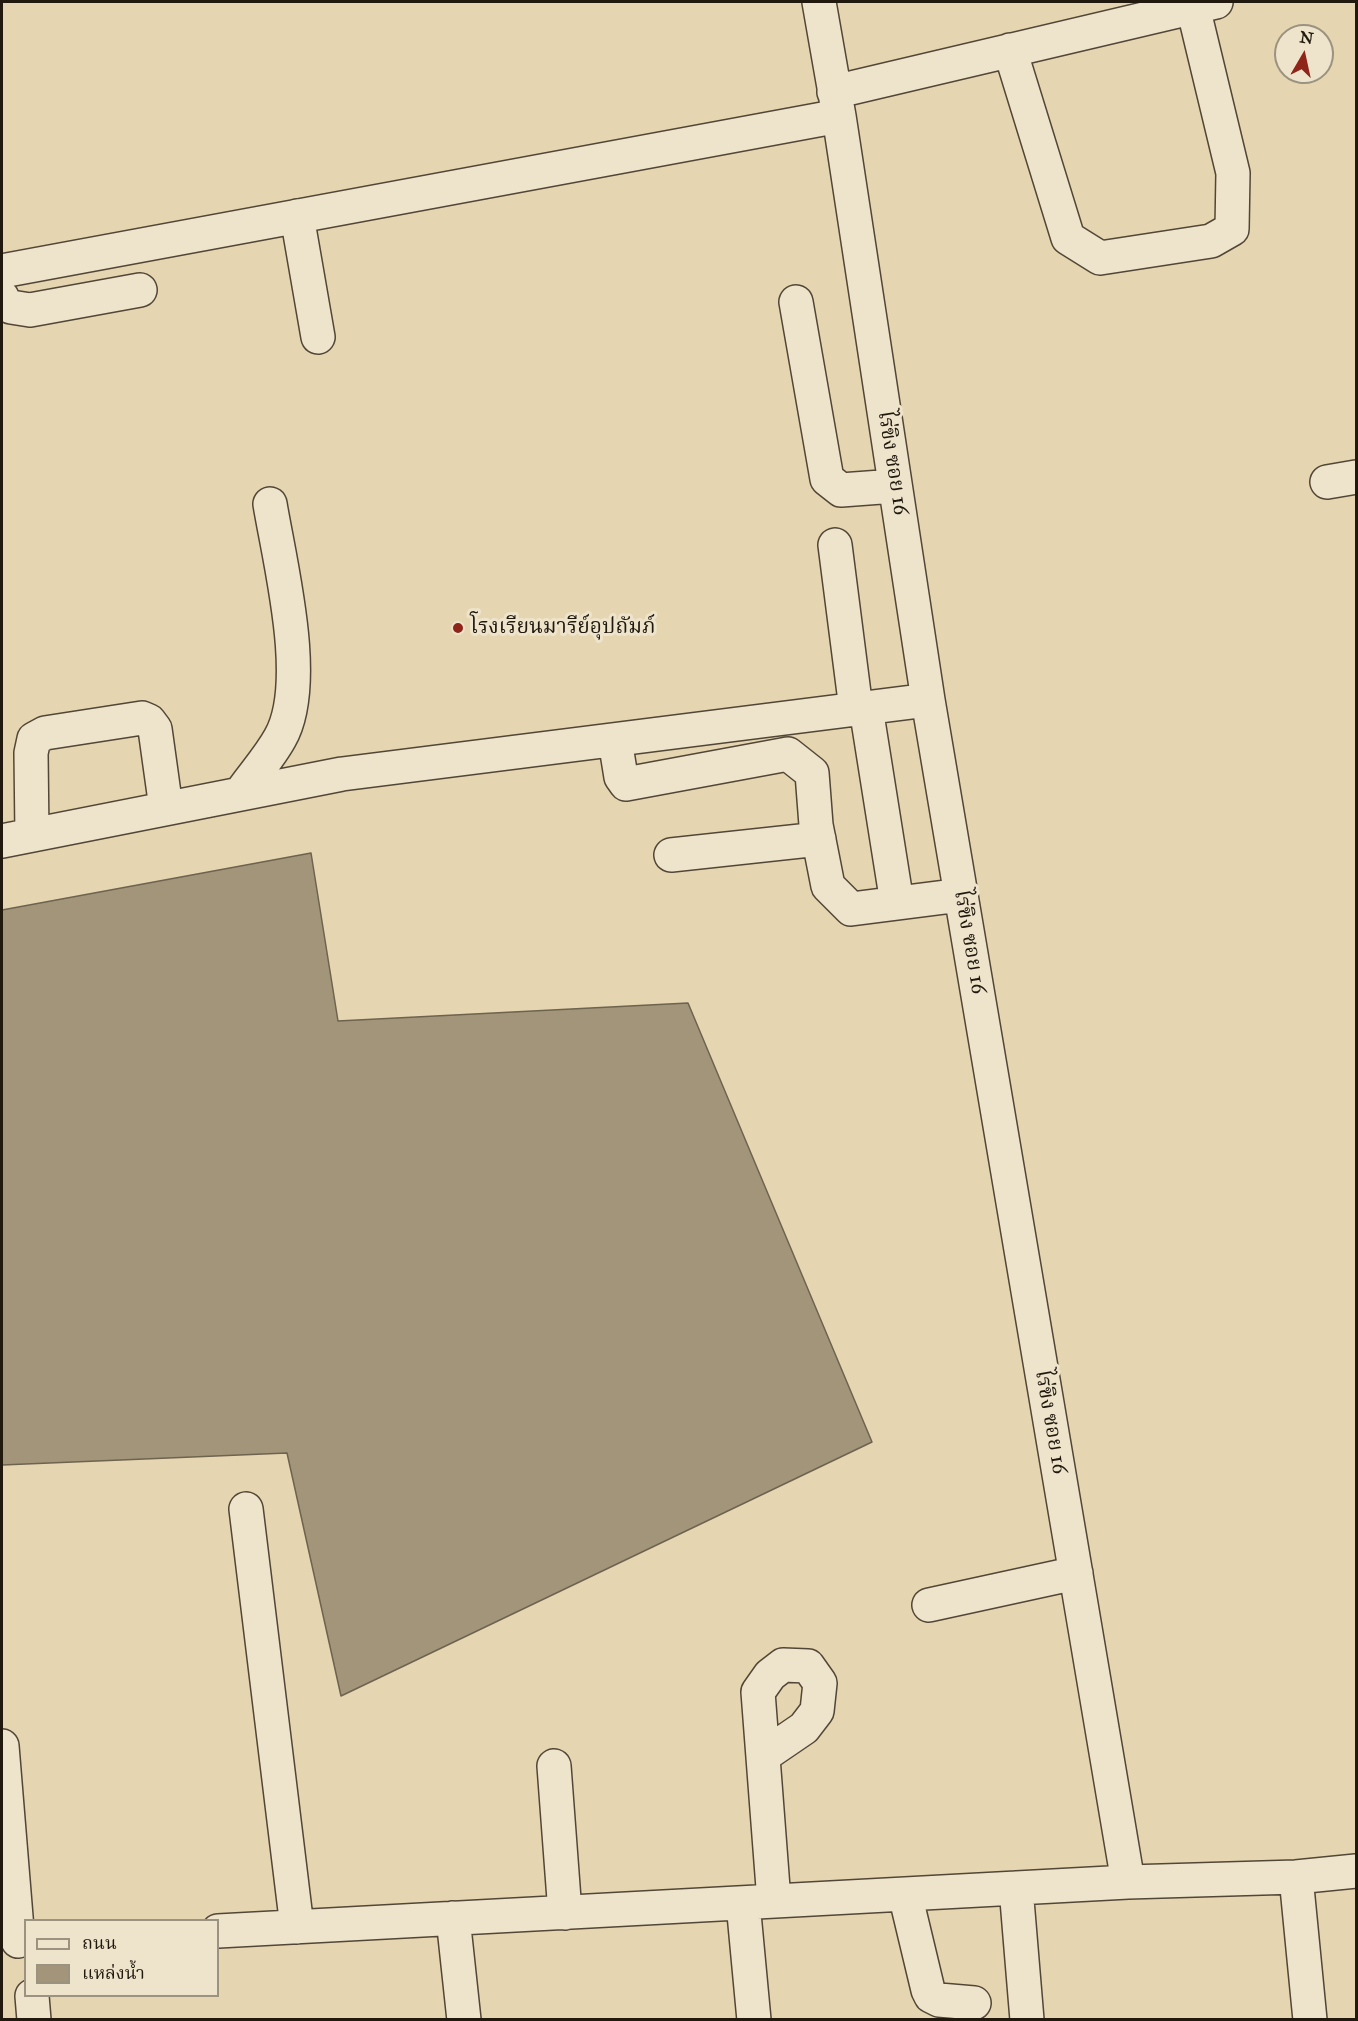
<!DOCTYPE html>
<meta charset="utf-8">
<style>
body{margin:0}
#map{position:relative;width:1358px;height:2021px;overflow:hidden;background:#e5d5b1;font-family:"IM FELL Great Primer","Noto Serif Thai",serif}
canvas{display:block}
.frame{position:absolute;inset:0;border:3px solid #21180e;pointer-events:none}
.legend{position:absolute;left:24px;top:1919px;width:195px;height:78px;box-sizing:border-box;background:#eee4cc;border:2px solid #9c9280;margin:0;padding:8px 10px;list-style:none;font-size:18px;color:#21180e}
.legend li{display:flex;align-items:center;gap:12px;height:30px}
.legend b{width:30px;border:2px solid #9c9280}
.north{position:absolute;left:1274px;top:24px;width:60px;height:60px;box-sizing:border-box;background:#eee4cc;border:2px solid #9c9280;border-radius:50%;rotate:9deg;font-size:16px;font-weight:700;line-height:24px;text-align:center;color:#21180e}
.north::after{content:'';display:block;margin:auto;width:21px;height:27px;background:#8f2418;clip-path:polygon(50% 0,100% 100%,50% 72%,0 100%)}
</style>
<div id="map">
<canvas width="1358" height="2021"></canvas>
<div class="frame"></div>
<ul class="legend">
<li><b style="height:8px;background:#eee4cc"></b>ถนน</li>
<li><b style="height:16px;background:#a2957a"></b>แหล่งน้ำ</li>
</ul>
<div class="north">N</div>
</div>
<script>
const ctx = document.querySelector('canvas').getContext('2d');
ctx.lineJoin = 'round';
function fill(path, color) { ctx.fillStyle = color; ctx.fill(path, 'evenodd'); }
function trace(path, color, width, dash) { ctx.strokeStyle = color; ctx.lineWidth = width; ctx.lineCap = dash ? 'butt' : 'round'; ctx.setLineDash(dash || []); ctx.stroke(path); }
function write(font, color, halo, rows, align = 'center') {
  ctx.font = font + ' "IM FELL Great Primer","Noto Serif Thai",serif'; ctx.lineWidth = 6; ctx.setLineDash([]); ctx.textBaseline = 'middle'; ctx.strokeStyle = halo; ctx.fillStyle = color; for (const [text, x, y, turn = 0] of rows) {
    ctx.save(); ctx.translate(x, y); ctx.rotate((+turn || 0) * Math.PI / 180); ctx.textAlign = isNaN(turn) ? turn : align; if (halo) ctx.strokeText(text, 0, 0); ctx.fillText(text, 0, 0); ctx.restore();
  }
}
const water = new Path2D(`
 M311 853 338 1021 688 1003 872 1442 341 1696 287 1453 2 1465V910Z`);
fill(water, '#a2957a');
trace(water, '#6e634f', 1.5);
const minor = new Path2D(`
 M819 2 839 116 928 700 1128 1882
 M1010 50 1068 238 1100 258 1211 241 1232 229 1233 173 1193 7
 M834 92 1216 2
 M297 216 318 337
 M2 271 839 116
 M2 297 3 301 11 307 30 310 140 290
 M796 302 827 479 841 490 895 486
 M1327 482 1356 477
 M835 545 856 709
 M866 708 897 903
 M615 740 621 777 626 784 788 754 812 773 816 825 828 886 851 909 961 895
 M240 794C253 775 269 758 280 738 311 684 280 564 270 504
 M32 835 31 753 34 739 45 733 142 718 149 721 155 729 166 808
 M2 841 342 774 928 700
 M671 855 819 839
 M246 1509 297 1927
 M929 1605 1076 1573
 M2 1746 18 1941
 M763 1756 804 1728 817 1711 820 1683 808 1666 783 1665 770 1675 758 1692 774 1901
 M554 1766 565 1913
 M1296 1877 1310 2020
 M1016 1888 1027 2020
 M905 1894 928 1990 931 1996 939 2000 974 2003
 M743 1903 754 2020
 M453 1918 464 2020
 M218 1931 1128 1882 1296 1877 1356 1871
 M32 1996 34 2020`);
trace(minor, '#524737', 36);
trace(minor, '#eee4cc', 33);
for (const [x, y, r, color] of [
 [458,628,6,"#8f2418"]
]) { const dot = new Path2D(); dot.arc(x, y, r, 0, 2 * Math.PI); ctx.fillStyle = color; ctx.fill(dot); trace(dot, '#eee4cc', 2); }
write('21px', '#21180e', '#eee4cc', [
 ["ไร่ขิง ซอย 16",892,463,81],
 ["ไร่ขิง ซอย 16",969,942,80],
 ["ไร่ขิง ซอย 16",1050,1422,80]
]);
write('21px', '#21180e', '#eee4cc', [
 ["โรงเรียนมารีย์อุปถัมภ์",470,628]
], 'left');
</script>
